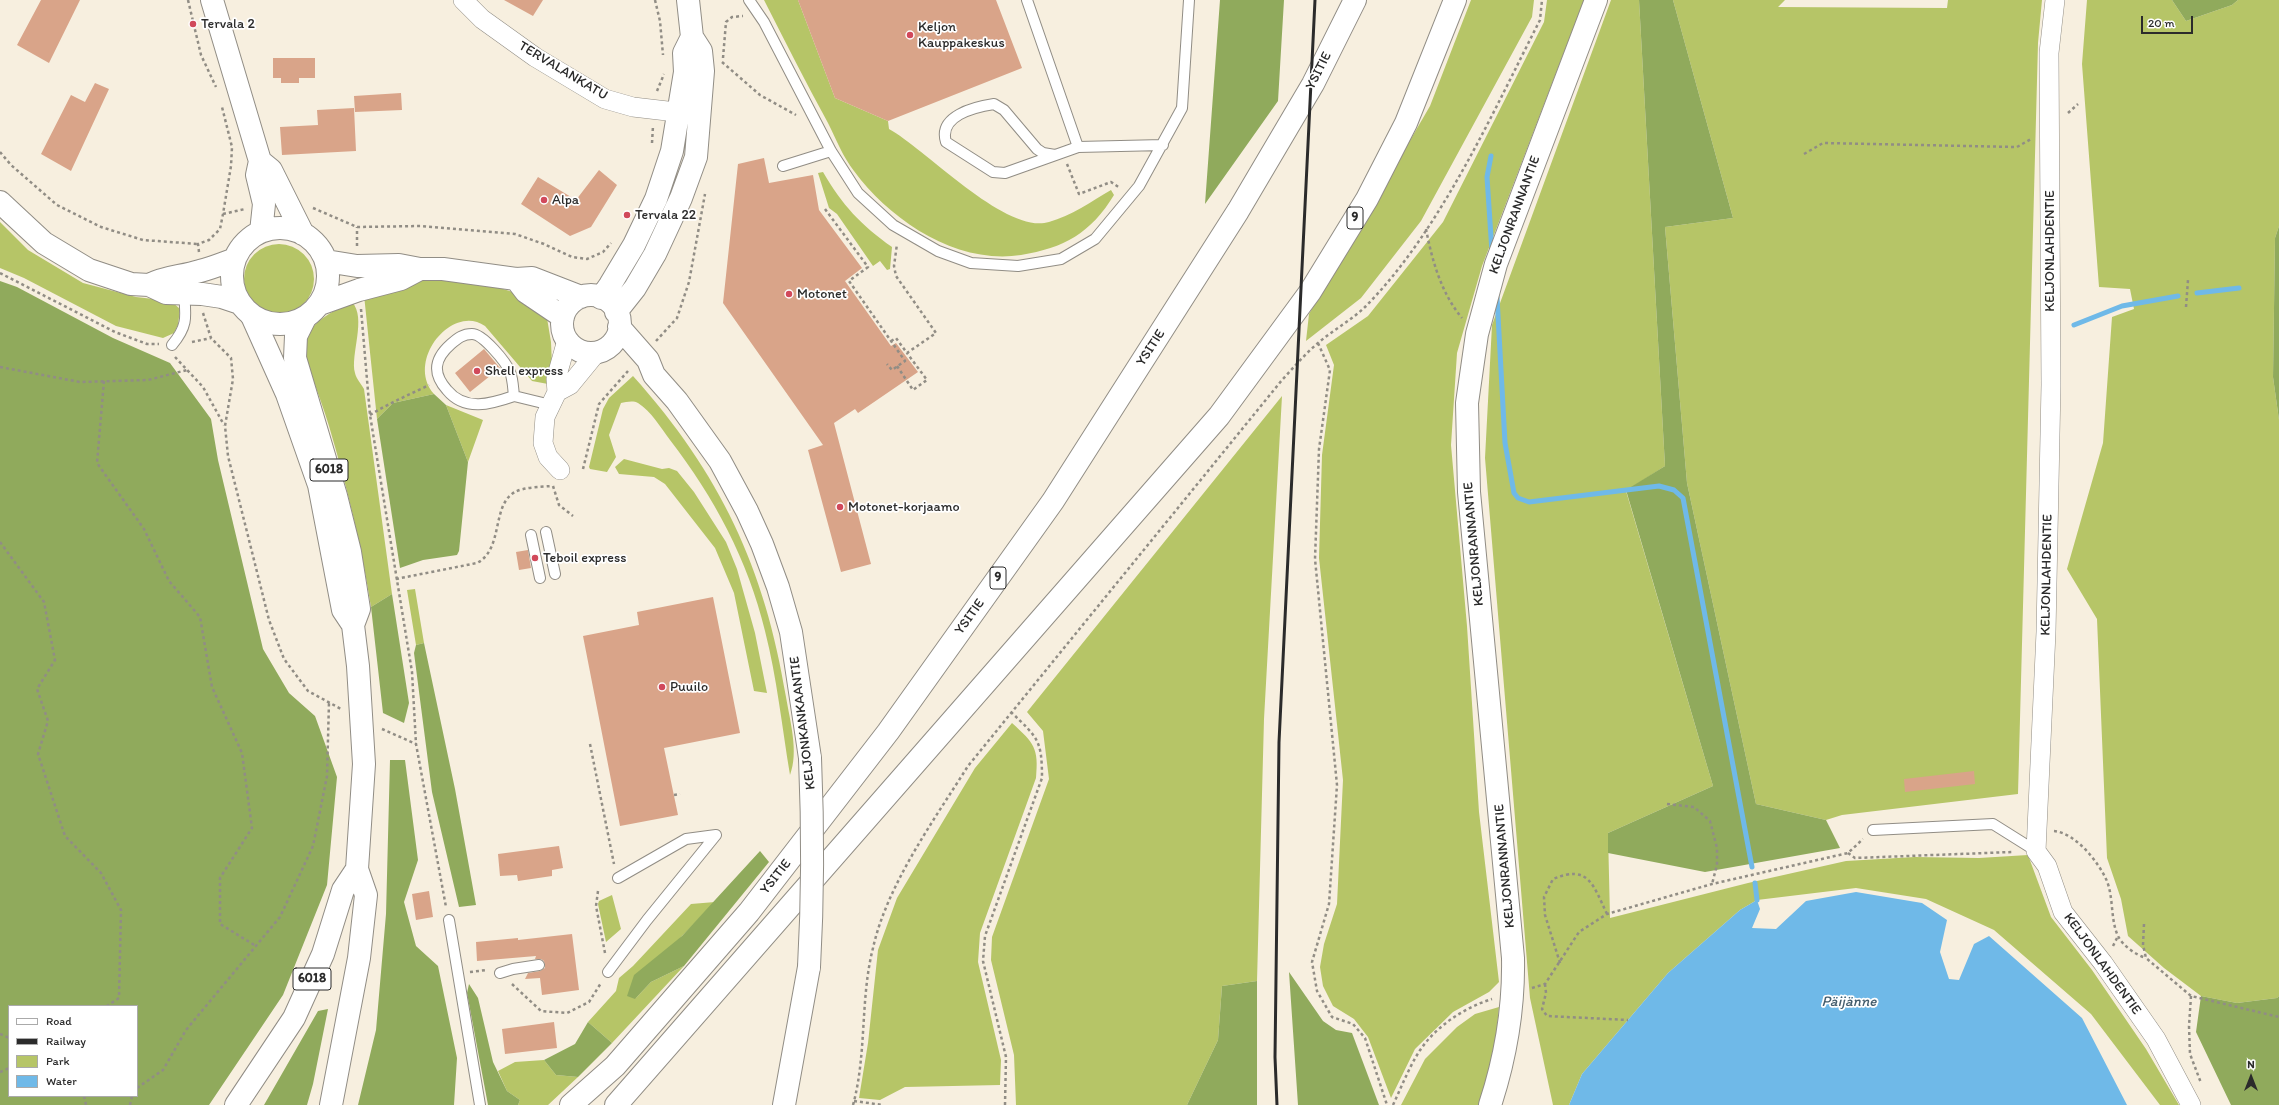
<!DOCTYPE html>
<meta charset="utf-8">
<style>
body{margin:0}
#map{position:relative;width:2279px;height:1105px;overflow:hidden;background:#f7efdf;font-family:Itim,sans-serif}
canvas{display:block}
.legend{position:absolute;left:8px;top:1005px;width:130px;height:92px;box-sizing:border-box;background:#fff;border:1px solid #aaa;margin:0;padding:5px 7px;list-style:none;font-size:12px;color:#2b2b2b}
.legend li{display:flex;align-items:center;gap:8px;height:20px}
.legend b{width:20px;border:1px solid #aaa}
.north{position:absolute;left:2231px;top:1057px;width:40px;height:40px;-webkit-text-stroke:3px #fff;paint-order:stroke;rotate:0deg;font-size:11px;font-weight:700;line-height:16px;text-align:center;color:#2b2b2b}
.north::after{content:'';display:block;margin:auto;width:14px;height:18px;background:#2b2b2b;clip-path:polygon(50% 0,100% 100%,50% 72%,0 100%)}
.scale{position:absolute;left:2141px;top:16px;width:52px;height:18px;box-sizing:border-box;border:2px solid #2b2b2b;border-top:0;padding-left:5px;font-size:12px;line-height:14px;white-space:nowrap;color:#2b2b2b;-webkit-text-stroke:3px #fff;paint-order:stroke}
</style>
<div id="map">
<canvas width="2279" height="1105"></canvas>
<ul class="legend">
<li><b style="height:5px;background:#fff"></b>Road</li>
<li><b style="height:5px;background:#2b2b2b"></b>Railway</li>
<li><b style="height:11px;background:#b6c567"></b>Park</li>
<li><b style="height:11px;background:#6fb9e8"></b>Water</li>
</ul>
<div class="north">N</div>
<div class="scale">20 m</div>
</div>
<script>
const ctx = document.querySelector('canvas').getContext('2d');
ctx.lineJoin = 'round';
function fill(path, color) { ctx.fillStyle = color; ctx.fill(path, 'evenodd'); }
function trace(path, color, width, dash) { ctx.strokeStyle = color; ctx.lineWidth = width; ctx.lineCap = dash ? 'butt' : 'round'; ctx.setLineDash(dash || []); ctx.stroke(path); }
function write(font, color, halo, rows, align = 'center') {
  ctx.font = font + ' Itim,sans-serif'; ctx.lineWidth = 3.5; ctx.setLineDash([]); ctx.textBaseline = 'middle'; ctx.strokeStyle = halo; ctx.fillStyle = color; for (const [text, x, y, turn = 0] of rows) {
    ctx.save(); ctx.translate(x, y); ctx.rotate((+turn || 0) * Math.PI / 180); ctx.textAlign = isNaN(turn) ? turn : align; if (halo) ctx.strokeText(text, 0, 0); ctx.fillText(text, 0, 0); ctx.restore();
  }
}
fill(new Path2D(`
 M764 0H798L835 98 888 121 889 129C927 150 1006 235 1049 222 1071 216 1092 201 1111 190L1114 195C1091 233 1064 248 1021 255 957 265 891 221 854 171 843 157 836 139 828 123 806 83 785 41 764 0Z
 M1471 0H1534L1532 17 1421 221 1361 298 1306 341 1309 314 1430 106Z
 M1547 0H1584L1482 266 1457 353 1451 445 1467 626 1479 812 1499 982 1489 992 1453 1012 1415 1049 1391 1098 1368 1037 1354 1019 1333 1006 1323 986 1320 967 1324 944 1337 904 1343 780 1319 558 1322 455 1334 365 1326 345 1368 316 1443 222 1544 22Z
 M1611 0H1639L1665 466 1626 491 1713 786 1608 833 1610 918 1748 883 1846 861 1915 857 1979 858 2028 855 2051 917 2092 970 2146 1049 2179 1105H2160L2091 1014 1994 930 1926 899 1856 888 1757 900 1740 910 1668 973 1582 1074 1569 1105H1553L1530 998 1485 458 1492 325Z
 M1673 0H1785L1778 7 1947 8 1948 0H2042L2038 43 2018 794 1842 815 1826 820 1756 804 1687 483 1665 227 1733 218Z
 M2087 0H2172L2186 21 2232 5 2238 0H2279V226L2275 238 2273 377 2279 420V996L2277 998 2237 1003 2201 996 2164 968 2128 936 2121 899 2107 858 2097 619 2067 569 2103 443 2112 317 2134 309 2130 289 2099 287 2082 64Z
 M823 172C842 205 861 225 892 247L890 269 887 270 880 261 873 266 837 214 829 208 818 173Z
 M0 222 28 250 83 283 136 297 171 301 180 309 178 325 174 333 163 338 116 326 24 278 0 268Z
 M244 279a35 35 0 1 1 70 0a35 35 0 1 1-70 0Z
 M427 280 484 283 519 294 547 318 551 342 552 365 548 384 532 381 485 326C453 303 405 360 434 394L393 403 377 419 364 295 405 284Z
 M352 302C367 318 350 355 355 373 356 378 361 384 364 389L392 594 371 607C361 544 347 487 329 426 324 410 318 393 312 377 309 370 304 361 303 354 301 326 331 312 352 302Z
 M633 376C720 473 765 568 786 697 790 721 799 752 790 775 782 727 777 678 765 631 748 560 714 497 670 440 661 428 651 411 638 403 633 400 626 402 621 403L609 435 616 457 607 472 590 469 589 467 603 409 609 398Z
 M1282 396 1264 719 1257 981 1222 986 1218 1040 1187 1105H1016L1014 1055 991 960 992 937 1049 779 1043 731 1027 712Z
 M446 405 483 420 468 462Z
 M624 459 662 469 669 468 677 471 694 492 726 542 737 569 755 633 767 693 754 691 734 593 715 548 665 484 654 477 619 474 615 467Z
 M415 589 424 643 416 645 407 590Z
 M1012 723C1034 743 1039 748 1036 778L980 933 978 962 1001 1060 1000 1085 905 1087 880 1100 859 1098 868 1043 878 950 897 898 975 768Z
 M612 895 621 929 606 942 598 904 599 901Z
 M715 902 682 936 635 999 651 982 684 966 612 1043 588 1022 616 991 619 978 633 966 691 904Z
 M1499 1007 1495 1049 1479 1105H1401L1425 1059 1457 1027 1475 1014Z
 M544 1060 556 1075 578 1077 548 1105H518L520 1100 507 1091 498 1071 515 1062Z`), '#b6c567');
fill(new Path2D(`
 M1220 0H1284L1278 101 1205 204Z
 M1639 0H1673L1733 218 1665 227 1687 483 1756 804 1826 820 1840 848 1705 872 1608 853V833L1713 786 1626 490 1665 466Z
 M2172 0H2238L2232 5 2186 21Z
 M2279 226V420L2273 377 2275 238Z
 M0 281 17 287 113 338 170 363 211 419 218 460 263 649 289 693 315 716 337 777 327 885 283 995 209 1105H0ZM9 1006H137V1096H9Z
 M434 394 446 405 468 462 459 551 457 555 423 560 400 568 377 419 393 403Z
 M392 594 409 703 404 723 383 713 371 607Z
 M424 643 455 789 476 905 459 907 432 792 414 653 416 645Z
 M390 760H405L418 860 404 902 416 946 438 966 457 1058 454 1105H358L376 1030 386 914Z
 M760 851 769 862 684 966 651 982 635 999 627 996 634 975 682 936Z
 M1289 972 1323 1021 1336 1030 1352 1033 1379 1105H1298Z
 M1257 981V1105H1187L1218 1040 1222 986Z
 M469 984 478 998 493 1062 507 1091 520 1100 518 1105H488L467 993Z
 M2201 996 2237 1003 2277 998 2279 996V1105H2231L2196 1032Z
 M328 1009 313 1084 307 1105H264L318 1011Z
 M588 1022 612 1043 578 1077 556 1075 544 1060 575 1044Z`), '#90aa5c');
fill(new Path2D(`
 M1856 892 1922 903 1947 920 1940 952 1949 979 1959 980 1974 944 1989 936 2082 1018 2127 1105H1569L1582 1074 1668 973 1740 910 1757 900 1760 909 1752 928 1776 929 1806 901Z`), '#6fb9e8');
trace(new Path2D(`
 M1491 156 1487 177 1492 252
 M2197 293 2239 288
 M1497 297 1505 443 1514 493 1518 498 1529 502 1659 486 1674 490 1683 498 1752 867
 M2074 325 2122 306 2178 296
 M1755 883 1757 900`), '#6fb9e8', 5);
fill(new Path2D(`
 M41 0H80L49 63 17 45Z
 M504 0H543L533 16Z
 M798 0H996L1022 68 888 121 835 98Z
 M273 58H315V78H299V83H281V78H273Z
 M95 83 109 89 71 171 41 154 71 95 85 102Z
 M401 93 402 110 355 112 354 96Z
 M354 108 356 151 282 155 280 127 318 125 317 110Z
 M764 158 769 183 813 175 819 210 862 268 845 281 891 346 896 343 918 372 858 413 855 409 834 423 871 564 841 572 808 450 823 445 723 303 738 164Z
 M599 170 617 185 591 227 570 236 521 204 538 177 576 200Z
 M484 349 500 368 470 392 455 373Z
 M528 550 531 568 519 570 516 552Z
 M713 597 740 733 664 748 678 815 620 826 583 636 639 625 637 612Z
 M1974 771 1975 784 1905 792 1904 779Z
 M559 846 563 868 552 870V876L518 881 517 875 500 876 498 854Z
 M429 891 433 917 416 920 412 894Z
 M572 934 579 990 542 995 540 978 525 979 528 973 540 971 545 968 544 961 541 959H535L536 956 477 961 476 942 518 938V940Z
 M554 1022 557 1048 505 1054 502 1029Z`), '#d9a489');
const lane = new Path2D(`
 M749 0 764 22 831 151 858 193 893 225 938 251 971 263 1018 266 1061 259 1095 239 1139 186 1182 108 1189 0
 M1027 0 1078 147
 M1055 155 1043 153 1037 149 1004 110 994 104C974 107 938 116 946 142L993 172 1005 173 1078 147 1163 145
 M783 166 831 151
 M172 345C188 326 186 317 184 293
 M514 396C491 404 465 412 447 390 432 373 434 359 451 344 458 338 463 334 472 334 483 334 506 362 510 372 513 379 513 388 514 396L551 405
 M546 532 555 574
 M531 535 540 578
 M1873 830 1993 824 2036 851
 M618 878 686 839 716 835
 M449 920 480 1105
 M608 972 647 920 716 835
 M500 973 513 969 539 965`);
const street = new Path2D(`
 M463 0 482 19 535 57 605 99 633 107 693 114
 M2055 0 2049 53 2051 385 2046 632 2036 851 2047 866 2063 912 2103 963 2156 1039 2191 1105
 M557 392 556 379 567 340
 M560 470 548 457 543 443 545 417 557 392 570 385 597 352`);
const secondary = new Path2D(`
 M212 0 260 161 257 175 264 204 261 232
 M260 161 271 170 303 234
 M0 202 44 243 89 270 131 284 149 285 166 293 202 294 222 297 240 303
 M232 276a48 48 0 1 1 96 0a48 48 0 1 1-96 0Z
 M326 261 357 266 399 265 420 269H443L516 279 532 278 581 297
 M516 279 526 292 563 317
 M149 285C167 276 181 277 200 271 212 268 224 263 235 259
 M562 324a29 29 0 1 1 58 0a29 29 0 1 1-58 0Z
 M601 298 610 285 634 245 656 199 672 151 685 72 684 53 692 37
 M320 304 359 290 401 279 420 269
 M616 312 635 288 655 254 681 198 696 157 703 71 701 51 692 37 688 0
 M619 327 648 360 654 375 677 401 720 461 747 511 762 544 778 587 791 632 810 758
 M784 1105 809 967
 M1490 1105C1506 1056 1514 1009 1513 958L1469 492 1467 403 1477 334 1496 264 1596 0`);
const highway = new Path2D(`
 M252 316 287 394 319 485 343 610 353 625
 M305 318 296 336 295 358 336 496 350 552 359 609 353 625 358 666 364 764 357 869 366 895 359 958 331 1105
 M236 1105 294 1018 323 954 343 890 357 869
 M571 1105 615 1066 749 912 888 732 1053 501 1238 211 1313 84 1355 0
 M616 1105 1219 416 1310 292 1367 199 1406 123 1455 0`);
trace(lane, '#918d85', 12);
trace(street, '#918d85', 20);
trace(secondary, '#918d85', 24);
trace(highway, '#918d85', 24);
trace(new Path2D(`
 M188 0 201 55 216 87
 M655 0 660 21 663 55
 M723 58 726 22 732 17 743 16
 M722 62 760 95 796 115
 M657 91 664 74
 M2068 113 2078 104
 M652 143 653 126
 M0 152 11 165 57 205 101 227 143 240 198 244
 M1804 154 1823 143 2017 147 2031 139
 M1067 164 1079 194 1111 182 1120 188
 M313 208 357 227 421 226 515 234 544 244 572 257 587 259 603 252 611 243
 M825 209 868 267 849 281 905 361 892 370 887 364
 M223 214 245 209
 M1426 229C1432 260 1441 293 1462 318
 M357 246V227
 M199 252 198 244 209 240 220 229 223 214 231 166 232 147 222 107
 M0 273 115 332 147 344H159
 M2186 307 2188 280
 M361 309 370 415 412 672 416 744 446 907
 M203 313 211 338 231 358 233 379 225 426 228 456 269 620 284 659 308 691 341 709
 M656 341 677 318 689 282 705 194
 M891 341 896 338 907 353 936 333 896 276 894 266 897 244
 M192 342 211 338
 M1318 343 1330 370 1319 449 1315 559 1337 785 1329 904 1312 962 1317 991 1332 1017 1353 1024 1365 1038 1387 1105
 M175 357 203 387 224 425
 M897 366 913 390 927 380 907 353
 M0 367 80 382 148 380 187 370
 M104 381 97 463 144 529 169 581 200 617 212 687 242 753 252 828 220 878V924L256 946
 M370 415C389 403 409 395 429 385
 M583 469 599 404 628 371
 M553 486 559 505 573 516
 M0 542 44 602 55 660 37 689 48 721 38 754 65 836 101 873 121 910 119 998 107 1006
 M396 579 477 563C504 549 491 505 515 492 524 487 541 487 551 486
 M382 729 416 744
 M590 744 614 864
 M674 795 680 794
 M1667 804 1694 807 1710 821 1717 848V865L1712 884
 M2054 831C2075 833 2097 860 2106 879 2114 896 2110 919 2118 936 2123 946 2136 955 2146 958
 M1848 853 1855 858 2012 852
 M598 891 596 906 605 953
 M2144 924 2143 945 2146 958 2191 996 2279 1017
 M2113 946 2118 936
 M1560 963 1545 915 1544 897 1553 879C1589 864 1593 885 1607 914
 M470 972 487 970
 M512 984 541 1011 567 1013 589 1002 601 983
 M1545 984 1546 993 1542 1009 1547 1016 1628 1020
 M1532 988 1545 984 1579 932 1607 914 1712 884 1848 853 1863 839
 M2191 996 2189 1026 2190 1054 2201 1083
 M0 1034 9 1038
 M0 1072 9 1068
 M137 1088 163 1070 186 1030 280 917 313 846 327 776 329 702
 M84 1096 86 1105
 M854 1101 883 1105
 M130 1105 132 1096
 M853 1105C867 1054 860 999 873 948 887 885 934 820 968 766L1282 380C1294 367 1305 354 1318 343 1333 330 1352 320 1366 306 1440 231 1492 114 1540 20L1542 0
 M1005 1105 1006 1057 983 961 985 936 1042 778C1042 740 1038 738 1011 712
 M1393 1105C1401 1088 1408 1070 1417 1055 1433 1028 1463 1008 1492 999`), '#918d85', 2.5, [3, 3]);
trace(lane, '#fff', 10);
trace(street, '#fff', 19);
trace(secondary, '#fff', 22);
trace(highway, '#fff', 22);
trace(new Path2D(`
 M1277 1105 1275 1057 1279 742 1315 0`), '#2b2b2b', 3);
const secondaryBridge = new Path2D(`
 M809 967C813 897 813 828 810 758`);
trace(secondaryBridge, '#918d85', 24, []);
trace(secondaryBridge, '#fff', 22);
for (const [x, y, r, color] of [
 [193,24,4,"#d1495b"],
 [910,35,4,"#d1495b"],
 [544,200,4,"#d1495b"],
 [627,215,4,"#d1495b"],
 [789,294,4,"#d1495b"],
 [477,371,4,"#d1495b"],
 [840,507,4,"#d1495b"],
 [535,558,4,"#d1495b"],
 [662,687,4,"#d1495b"]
]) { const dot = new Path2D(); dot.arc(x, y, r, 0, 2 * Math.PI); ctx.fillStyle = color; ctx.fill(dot); trace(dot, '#fff', 1.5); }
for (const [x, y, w] of [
 [1355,218,16],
 [329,470,38],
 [998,578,16],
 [312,979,38]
]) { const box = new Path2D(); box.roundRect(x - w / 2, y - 11, w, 22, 3); ctx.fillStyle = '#fff'; ctx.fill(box); trace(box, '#2b2b2b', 1); }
write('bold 13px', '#2b2b2b', null, [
 ["9",1355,218],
 ["6018",329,470],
 ["9",998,578],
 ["6018",312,979]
]);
write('14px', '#2b2b2b', '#fff', [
 ["Tervala 2",201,24],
 ["Keljon",918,27],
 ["Kauppakeskus",918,43],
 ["Alpa",552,200],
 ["Tervala 22",635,215],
 ["Motonet",797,294],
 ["Shell express",485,371],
 ["Motonet-korjaamo",848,507],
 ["Teboil express",543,558],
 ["Puuilo",670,687]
], 'left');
write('14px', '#2b2b2b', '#fff', [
 ["TERVALANKATU",563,71,31],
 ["YSITIE",1319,71,-63],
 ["KELJONRANNANTIE",1515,215,-70],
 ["KELJONLAHDENTIE",2050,251,-90],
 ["YSITIE",1151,348,-57],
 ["KELJONRANNANTIE",1474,544,-95],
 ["KELJONLAHDENTIE",2047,575,-89],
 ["YSITIE",970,617,-54],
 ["KELJONKANKAANTIE",803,723,-97],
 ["KELJONRANNANTIE",1505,866,-95],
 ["YSITIE",776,877,-52],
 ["KELJONLAHDENTIE",2102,964,54]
]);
write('italic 15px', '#435d6d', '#fff', [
 ["Päijänne",1849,1002]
]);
</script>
